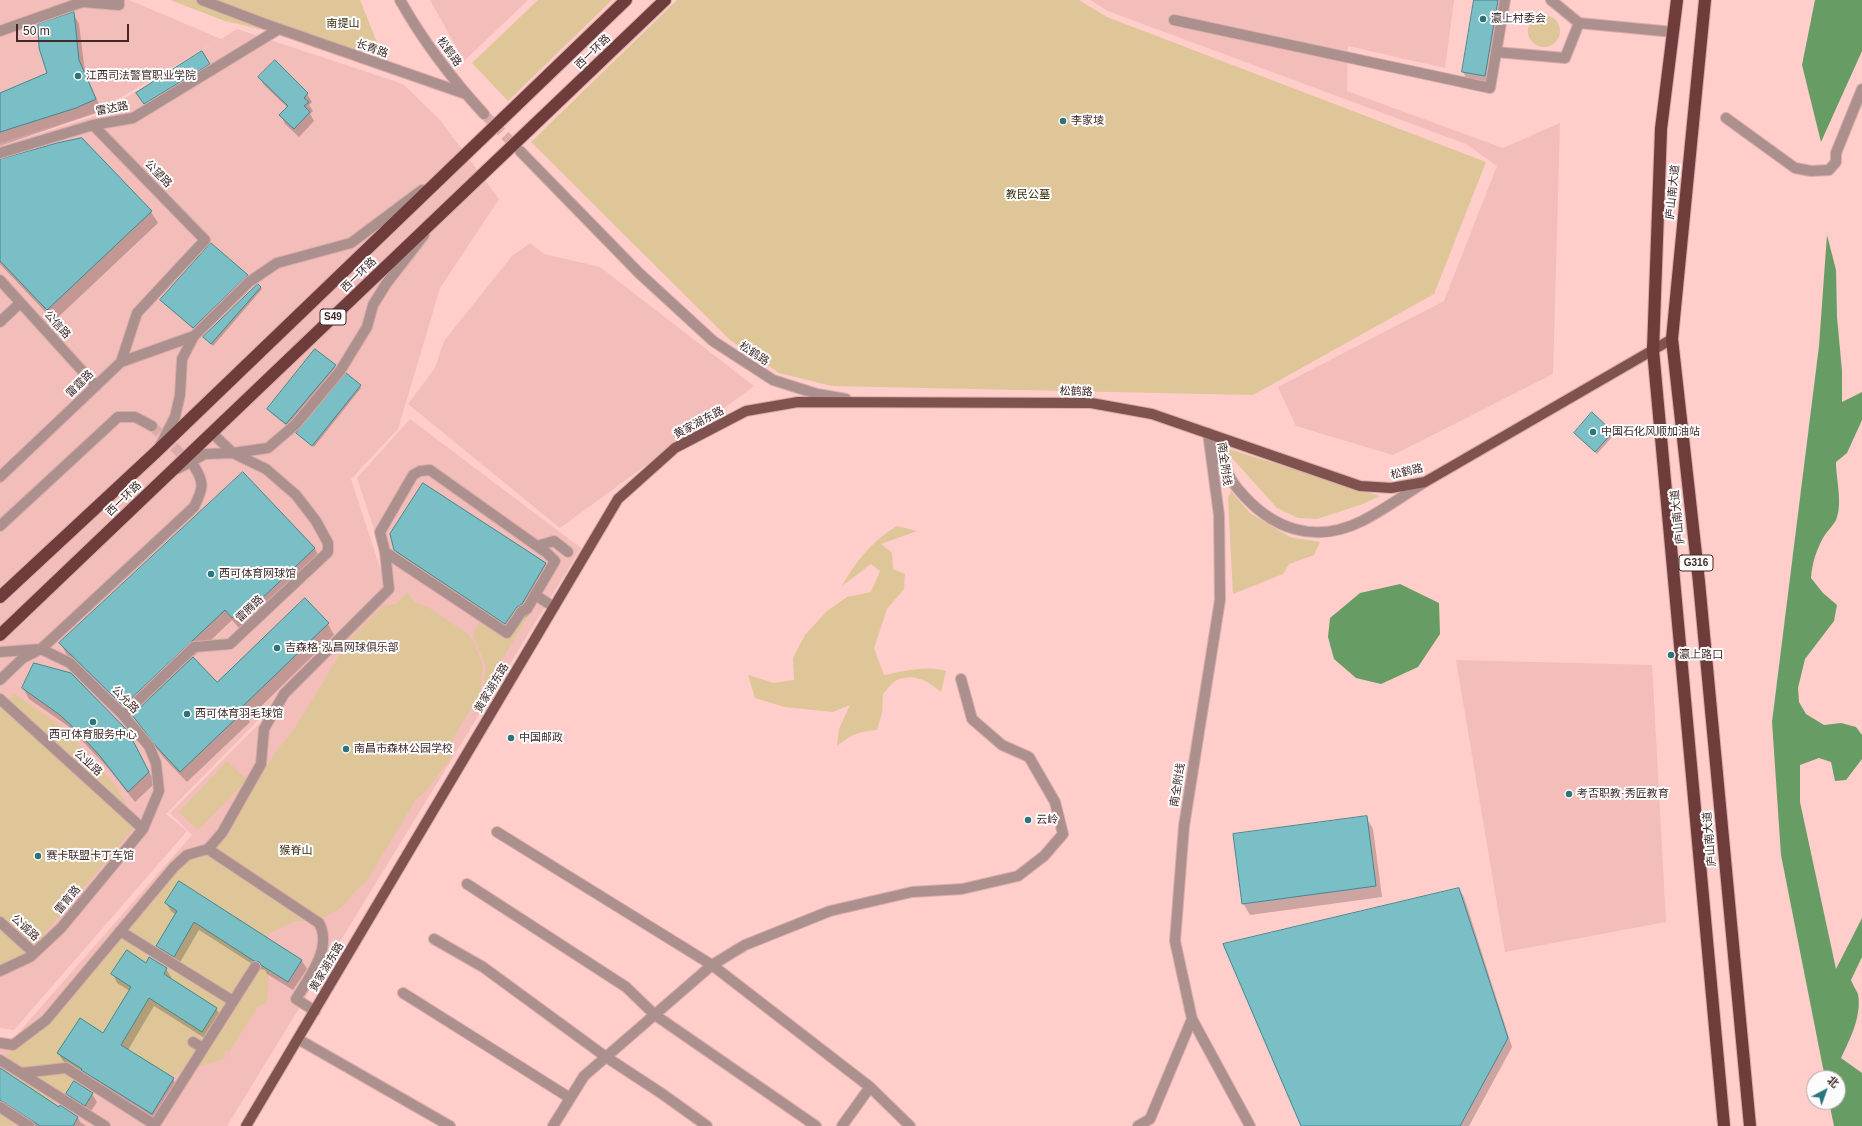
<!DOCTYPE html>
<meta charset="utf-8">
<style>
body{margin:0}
#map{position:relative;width:1862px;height:1126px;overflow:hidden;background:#ffcdca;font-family:Arial,"Noto Sans SC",sans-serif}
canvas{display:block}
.north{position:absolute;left:1806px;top:1070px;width:40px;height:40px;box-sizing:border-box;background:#fcfcfc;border:1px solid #b1a8a7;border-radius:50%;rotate:41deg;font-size:11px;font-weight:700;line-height:16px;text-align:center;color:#412928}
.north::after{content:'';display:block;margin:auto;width:14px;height:18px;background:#2b747a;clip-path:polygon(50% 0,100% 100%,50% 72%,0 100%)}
.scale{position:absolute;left:16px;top:24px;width:113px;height:18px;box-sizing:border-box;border:2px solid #412928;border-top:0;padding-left:5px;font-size:12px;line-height:14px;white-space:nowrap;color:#412928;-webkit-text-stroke:3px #fcfcfc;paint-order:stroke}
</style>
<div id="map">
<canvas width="1862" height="1126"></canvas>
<div class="north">北</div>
<div class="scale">50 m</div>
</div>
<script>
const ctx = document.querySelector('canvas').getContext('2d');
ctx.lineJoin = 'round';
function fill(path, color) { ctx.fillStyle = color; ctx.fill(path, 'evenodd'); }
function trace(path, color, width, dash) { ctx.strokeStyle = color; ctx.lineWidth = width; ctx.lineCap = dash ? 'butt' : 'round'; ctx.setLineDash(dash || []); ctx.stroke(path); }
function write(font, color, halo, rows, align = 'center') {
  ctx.font = font + ' Arial,"Noto Sans SC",sans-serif'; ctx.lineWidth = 4; ctx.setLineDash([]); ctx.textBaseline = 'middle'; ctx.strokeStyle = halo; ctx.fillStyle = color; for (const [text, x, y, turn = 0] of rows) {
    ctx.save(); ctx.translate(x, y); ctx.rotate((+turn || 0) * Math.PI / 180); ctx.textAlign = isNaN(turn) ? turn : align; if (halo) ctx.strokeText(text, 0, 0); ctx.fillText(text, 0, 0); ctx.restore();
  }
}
fill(new Path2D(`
 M0 0H129L221 39 237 29 403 84 440 120 499 199 440 288 398 429 351 479 387 589 166 814 187 831 14 1030 0 1028V146L98 115 219 40 92 114 0 143Z
 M430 0H528L464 61Z
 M1090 0H1454L1445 68 1348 46 1347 91 1503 148 1560 123 1553 374 1393 455 1296 426 1278 387 1444 301 1497 166 1466 144 1108 11Z
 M530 243 544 254 600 267 754 386 560 528 408 404 435 368 444 341 512 256Z
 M410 419 581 548 227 1126H0V1037L13 1039 192 835 170 813 394 589 357 478Z
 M1456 660 1652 665 1666 922 1505 952Z`), '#f3bdb9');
fill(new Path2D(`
 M170 0H360L378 45 349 50 225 21Z
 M538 0H612L508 101 472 63Z
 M677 0H1079L1107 17 1486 162 1434 294 1253 395 832 386 779 373 730 340 531 142Z
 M1528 31a16 16 0 1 1 32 0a16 16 0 1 1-32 0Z
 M1222 447 1380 496 1363 504 1317 519 1298 518 1277 508Z
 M1231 491 1250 513 1290 537 1320 542 1314 555 1289 564 1283 574 1233 594 1228 498Z
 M897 526 917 531 881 544 892 553 893 569 905 574 904 589 887 609 874 648 884 675C905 671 925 665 946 671L941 692C928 681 914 673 897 680 892 682 887 690 883 694L882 713 877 730C860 731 850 735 837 746L839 729 850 705 833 712 785 707 755 698 748 675 774 683 794 680 793 658 805 635 827 611 847 597 871 592 880 571 871 564 842 586C857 560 871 542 897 526Z
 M407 592 415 603 428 607 468 634 475 644 483 666 480 694 453 738 450 759 425 792 416 799 366 882 361 885 342 907 323 918 293 922 268 934 269 969 267 1003 258 1006 229 1052 224 1049 225 1058 112 1096 74 1087 28 1124 0 1126V1060L47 1024 78 990 175 875 237 810 275 753 295 728 348 641 383 606 397 604Z
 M530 613 483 691 486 666 473 635 480 620 507 637 522 615Z
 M15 694 65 729 114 784 138 823 17 966 0 974V707Z
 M227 761 247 780 198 830 179 812Z`), '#dec699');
fill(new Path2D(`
 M1815 0H1862V51L1821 142 1802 65Z
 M1827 235 1836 270 1837 317 1842 371V402L1862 392V420L1847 453 1836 462C1836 480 1843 503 1836 520 1833 526 1827 531 1823 538 1816 551 1812 563 1811 578L1823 593 1837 605 1834 621 1805 659 1798 688 1799 702 1806 714 1824 725 1841 723 1856 727 1862 735V759L1846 780 1835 781 1831 762 1819 758 1800 765V802L1836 969 1862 918V957L1851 980C1853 985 1856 990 1858 994 1862 1016 1850 1039 1841 1058L1862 1073V1126H1834L1829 1102H1838V1078H1825L1781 855 1772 722 1819 346Z
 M1400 584 1439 603 1440 634 1418 667 1381 684 1356 678 1334 659 1328 637 1330 618 1360 593Z`), '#679d64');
fill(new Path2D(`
 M1475 0H1503L1489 84 1468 81 1463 72Z
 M73 13 79 24 85 72 102 111 0 146V94L48 74Z
 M275 62 307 94 312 102 309 105 313 111 310 114 314 121 299 137 285 124 281 115 288 108 264 85 259 77Z
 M209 64 213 72 149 112 142 101Z
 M82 139 151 212 158 223 54 321 0 264V160Z
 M247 275 249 278 195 330 163 302Z
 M258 285 262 289 213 346 204 337Z
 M335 366 336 368 287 426 270 412 269 410Z
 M360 386 361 388 314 447 299 435Z
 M1592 414 1614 435 1597 454 1575 433Z
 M243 473 315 549 321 560 239 628 232 620 192 658 217 684 328 624 334 635 248 719 250 722 187 782 164 758 140 727 132 714 130 717 67 655 61 644Z
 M395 550 546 564 552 575 529 615 523 619 512 635 402 562Z
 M23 688 134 743 155 783 135 802 108 768 68 726 29 699Z
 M1366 817 1373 829 1382 897 1250 915 1243 903Z
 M179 882 302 961 307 969 293 990 267 974 265 970 260 969 199 930 179 964 162 954 157 946 176 915 171 911 166 903Z
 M1459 889 1464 897 1512 1047 1469 1126H1302Z
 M146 964 166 969 171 977 170 979 216 1008 221 1017 206 1039 154 1006 128 1050 173 1079 178 1087 157 1121 63 1061 58 1053 104 1034 130 991 117 983 113 974Z
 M0 1069 59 1108 78 1118 80 1122 86 1126H33L0 1104Z
 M68 1094H92L97 1102 90 1113 72 1102Z`), '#0003');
const building = new Path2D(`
 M1474 0H1498L1485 76 1462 72Z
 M74 12 79 60 96 99 76 108 0 132V93L47 73 39 48 38 24Z
 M202 51 210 64 144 104 136 93Z
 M275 60 308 93 304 98 309 102 304 106 310 112 294 129 279 115 288 106 258 77Z
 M82 138 152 211 47 310 0 261V159L57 143Z
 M211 243 248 275 193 328 160 300Z
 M258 284 261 287 211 344 203 337Z
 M315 349 336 365 286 424 267 409Z
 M346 373 361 385 312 446 296 433Z
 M1592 412 1613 432 1595 452 1574 433Z
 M243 472 315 548 257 603 253 599 232 618 225 610 123 706 59 643Z
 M423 483 546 563 522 604 517 607 505 624 394 550 390 534Z
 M305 598 329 623 241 708 244 711 180 772 156 746 132 715 193 657 217 682Z
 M34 663 71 673 128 731 149 772 128 792 100 756 76 730 60 715 22 688Z
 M1367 816 1376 886 1242 904 1233 834Z
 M179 881 302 960 288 982 261 965 259 962 254 961 194 922 174 957 156 946 177 911 165 903Z
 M1459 888 1508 1038 1460 1126H1301L1223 944Z
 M127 950 146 963 149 957 167 968 164 974 217 1008 202 1032 149 998 121 1045 174 1078 152 1114 81 1070 82 1069 57 1053 80 1018 103 1033 131 987 111 974Z
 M0 1068 59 1107 60 1105 78 1117 73 1126H40L0 1100Z
 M74 1081 93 1093 85 1106 66 1094Z`);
fill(building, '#79bfc5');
trace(building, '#43898f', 1);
trace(new Path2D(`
 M484 114 519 150
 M152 426 191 463`), '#d9acaa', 10, [10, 5]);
const minor = new Path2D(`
 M202 0 265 24 466 94
 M400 0C423 41 452 79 484 114
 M1551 0 1579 23 1673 32
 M1174 20 1490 88 1505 0
 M0 31 82 2 119 5V0
 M1496 52 1565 58 1579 23
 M1726 118 1795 168 1811 171 1829 170 1836 162V153L1862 89
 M93 125 205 240 137 313 121 362
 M520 151 639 273 713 341 773 380 817 394 846 399
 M0 153 93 125 133 118 279 29
 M0 280 96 386
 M0 322 20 303
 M1208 433 1219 515 1220 600 1184 826 1175 941 1192 1019 1250 1126
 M1212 440C1219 454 1228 478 1238 489 1271 529 1314 545 1362 521 1384 510 1404 495 1425 482
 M160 446 175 417 180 395 182 359 194 336 249 282 277 263 351 243 422 190
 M177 469 205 454 233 453 268 448 296 424 340 371 367 327 373 305 386 284 424 235
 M0 477 121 362 194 336
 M0 526 118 417H135L152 426
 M537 546 547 553 555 561 535 595 554 607
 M385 552 507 633 522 611 527 609 535 595
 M0 652 41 649 70 663 123 715 149 746 156 763 159 791 143 829 61 928 30 957 0 971
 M0 680 23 658 41 649 194 507C203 489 205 483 194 466
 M0 699 143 829
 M123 715 194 647 230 644 328 552V543L316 521 296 495 266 469 233 453 212 433
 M497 832 712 965 745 945 830 911 912 892 962 889 1018 876 1044 856 1063 834 1055 802 1029 757 1002 745 972 719 961 679
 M208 849 319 923C333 948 308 979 296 999L315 1011
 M467 884 626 987 655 1015 816 1126
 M0 922 34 953
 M120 931 233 1001
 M434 939 483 967 606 1057 661 1093 707 1126
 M403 993 570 1098
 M298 1039 450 1126
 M193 1042 203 1048
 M0 1043 13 1045 46 1020 174 867 187 855 208 849 222 833 261 764 264 729 284 694 389 589 385 552 380 532 413 475 420 471 430 470 537 546 554 541 568 552
 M0 1060 21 1073 66 1068 155 1125
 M21 1073 105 1126
 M0 1107 29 1126
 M154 1126 255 967
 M553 1126 584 1076 712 965 870 1087 910 1126
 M842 1126 870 1087
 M1138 1126 1150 1119 1192 1019`);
const major = new Path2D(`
 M246 1126 618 499 675 448 746 411 798 402 1091 403 1152 414 1360 486 1391 488 1425 482 1672 339`);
const highway = new Path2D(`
 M1677 0 1661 129 1653 350 1724 1126
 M1705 0 1672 339 1699 582 1750 1126
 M0 597 156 452 626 0
 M0 635 665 0`);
trace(minor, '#d9acaa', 12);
trace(major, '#d9acaa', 12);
trace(highway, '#d9acaa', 14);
trace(minor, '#ab908e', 10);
trace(major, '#7f5250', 10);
trace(highway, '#6e3c3a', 12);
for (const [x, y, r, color] of [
 [1483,19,4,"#2b747a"],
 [78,76,4,"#2b747a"],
 [1063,121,4,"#2b747a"],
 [1593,432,4,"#2b747a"],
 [211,574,4,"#2b747a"],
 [277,648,4,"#2b747a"],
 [1671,655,4,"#2b747a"],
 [187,714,4,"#2b747a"],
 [93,722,4,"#2b747a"],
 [511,738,4,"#2b747a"],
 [346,749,4,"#2b747a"],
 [1569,794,4,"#2b747a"],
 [1028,820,4,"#2b747a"],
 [38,856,4,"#2b747a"]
]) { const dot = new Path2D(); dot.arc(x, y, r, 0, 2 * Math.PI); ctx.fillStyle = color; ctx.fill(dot); trace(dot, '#fcfcfc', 1.5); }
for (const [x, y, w] of [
 [333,317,26],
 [1696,563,34]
]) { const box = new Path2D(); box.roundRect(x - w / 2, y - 8, w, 16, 3); ctx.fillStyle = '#fcfcfc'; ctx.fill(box); trace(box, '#412928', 1); }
write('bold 10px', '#412928', null, [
 ["S49",333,317],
 ["G316",1696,563]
]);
write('11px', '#412928', '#fcfcfc', [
 ["瀛上村委会",1491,19],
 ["江西司法警官职业学院",86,76],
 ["李家堎",1071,121],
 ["中国石化风顺加油站",1601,432],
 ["西可体育网球馆",219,574],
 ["吉森格·泓昌网球俱乐部",285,648],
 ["瀛上路口",1679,655],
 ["西可体育羽毛球馆",195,714],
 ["西可体育服务中心",93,735,"center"],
 ["中国邮政",519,738],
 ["南昌市森林公园学校",354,749],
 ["考否职教·秀匠教育",1577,794],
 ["云岭",1036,820],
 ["赛卡联盟卡丁车馆",46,856]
], 'left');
write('11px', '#3a2b09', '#fcfcfc', [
 ["南提山",343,24],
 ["教民公墓",1028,195],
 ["猴脊山",296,851]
]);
write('11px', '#412928', '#fcfcfc', [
 ["长青路",372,49,19],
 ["松鹤路",449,52,54],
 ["西一环路",593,52,-44],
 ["雷达路",112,109,-11],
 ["公望路",158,174,46],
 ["庐山南大道",1673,192,-84],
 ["西一环路",359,275,-44],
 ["公信路",57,325,48],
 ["松鹤路",754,354,33],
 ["雷霆路",80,384,-44],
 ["松鹤路",1076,392,2],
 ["黄家湖东路",699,423,-28],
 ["南全附线",1224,464,82],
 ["松鹤路",1407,472,-13],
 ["西一环路",124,499,-44],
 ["庐山南大道",1678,517,-96],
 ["雷腾路",250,609,-43],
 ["黄家湖东路",492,688,-59],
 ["公允路",125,700,46],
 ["公业路",88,763,42],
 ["南全附线",1178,785,-81],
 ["庐山南大道",1710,839,-95],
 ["雷育路",68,900,-50],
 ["公诚路",25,928,42],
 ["黄家湖东路",327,967,-59]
]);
</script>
